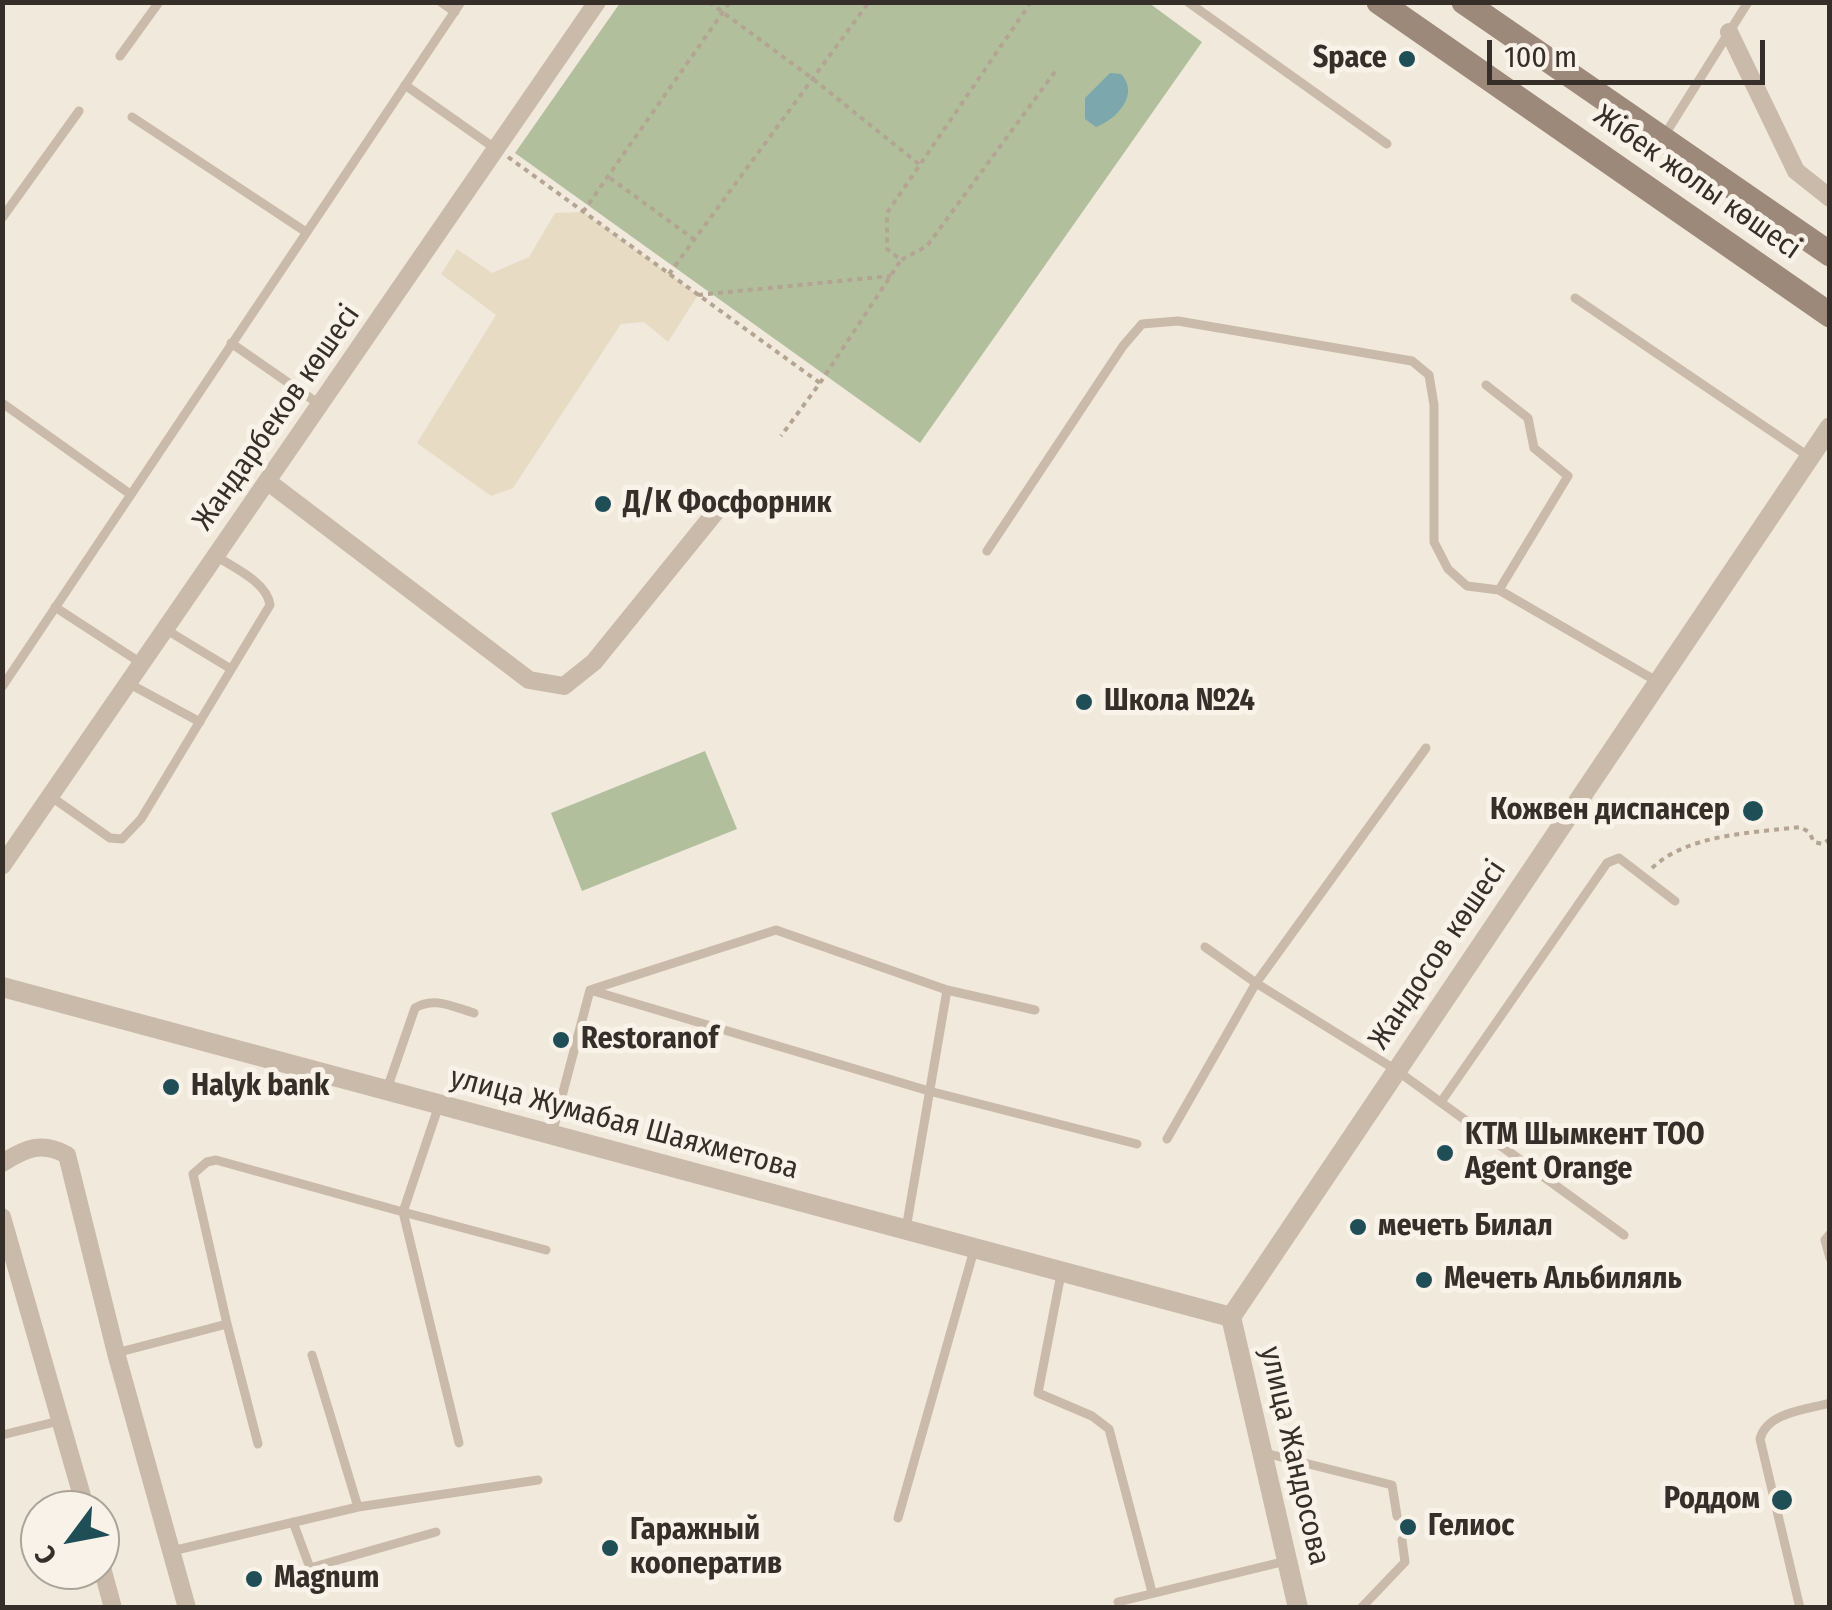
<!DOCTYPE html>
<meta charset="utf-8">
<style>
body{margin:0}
#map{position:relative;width:1832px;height:1610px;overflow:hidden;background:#f1e9dc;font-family:"Fira Sans Condensed",sans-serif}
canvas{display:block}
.frame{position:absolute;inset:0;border:5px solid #362e28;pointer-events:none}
.north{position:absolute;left:20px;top:1490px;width:100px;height:100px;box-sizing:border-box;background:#f9f2e8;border:2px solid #aba49b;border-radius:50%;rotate:238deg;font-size:28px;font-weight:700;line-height:40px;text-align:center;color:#362e28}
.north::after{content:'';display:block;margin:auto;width:35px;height:45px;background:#204e56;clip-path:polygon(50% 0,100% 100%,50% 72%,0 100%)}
.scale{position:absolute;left:1487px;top:40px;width:278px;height:45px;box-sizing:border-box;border:5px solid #362e28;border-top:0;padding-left:12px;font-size:30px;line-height:35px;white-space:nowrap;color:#362e28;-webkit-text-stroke:8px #f9f2e8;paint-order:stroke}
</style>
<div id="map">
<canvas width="1832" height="1610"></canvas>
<div class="frame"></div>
<div class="north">С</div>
<div class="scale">100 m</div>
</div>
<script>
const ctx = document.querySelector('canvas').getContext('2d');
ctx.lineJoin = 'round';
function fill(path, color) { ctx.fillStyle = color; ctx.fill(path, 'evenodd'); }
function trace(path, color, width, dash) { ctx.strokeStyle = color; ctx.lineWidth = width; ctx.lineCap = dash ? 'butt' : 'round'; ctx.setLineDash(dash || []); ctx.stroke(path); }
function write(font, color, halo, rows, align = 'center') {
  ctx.font = font + ' "Fira Sans Condensed",sans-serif'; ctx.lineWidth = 10; ctx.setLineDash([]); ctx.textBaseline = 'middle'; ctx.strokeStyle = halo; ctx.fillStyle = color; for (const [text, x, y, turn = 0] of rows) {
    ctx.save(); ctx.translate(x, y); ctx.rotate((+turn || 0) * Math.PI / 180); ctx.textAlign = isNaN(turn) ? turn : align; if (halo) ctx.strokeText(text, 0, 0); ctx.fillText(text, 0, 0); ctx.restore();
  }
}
fill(new Path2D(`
 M620 3H1149L1202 42 920 443 515 153Z
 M705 751 737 829 582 891 551 813Z`), '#b1bf9d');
fill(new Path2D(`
 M583 212 698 295 668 342 644 322 621 324 513 488 491 496 417 443 496 315 441 274 457 249 492 273 529 257 555 213Z`), '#e8dbc4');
fill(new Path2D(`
 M1110 73 1121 74C1140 94 1117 119 1096 127L1085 119V98Z`), '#7ca7ad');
trace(new Path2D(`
 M709 2 813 79 920 165
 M1031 2 887 213V249L901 260 927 246 1057 69
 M508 157 820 383 781 436
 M610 178 695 240
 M583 212 730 2
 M669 274 869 2
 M698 295 891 276
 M820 383 901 260
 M1652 868C1688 834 1752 833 1800 827L1809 832 1814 842 1822 844 1830 839`), '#b4a493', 4, [5, 5]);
trace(new Path2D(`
 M441 2 455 12
 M1188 2 1387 144
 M120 56 159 2
 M405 85 496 149
 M132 117 306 232
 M1664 136 1748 2
 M2 218 79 111
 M1575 298 1808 456
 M231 343 319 404
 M1486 385 1528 418 1534 448 1568 476 1499 590
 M2 403 130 494
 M987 551 1123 346 1142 324 1178 321 1412 361 1429 375 1434 405V542L1448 569 1467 586 1499 590 1658 682
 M55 607 141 663
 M165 629 231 669
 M128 683 200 722
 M2 687 461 2
 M50 796 110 838 122 839 141 819 270 605C267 582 234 568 216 556
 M1205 947 1256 983 1396 1070 1624 1235
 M593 989 776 930 947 990 1035 1010
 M387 1089 415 1008C434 996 453 1007 474 1013
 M1441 1102 1607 863 1619 858 1675 901
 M552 1134 590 990 929 1091 1137 1144
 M1167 1139 1256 983 1426 748
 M906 1229 947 990
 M1830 1234 1825 1240 1830 1258
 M1061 1274 1038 1393 1092 1416 1109 1429 1152 1592
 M227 1324 193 1174 207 1162 216 1160 403 1212 439 1105
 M116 1353 227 1324 258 1444
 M2 1435 59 1421
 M459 1443 403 1212 546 1250
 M1265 1453 1392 1485 1397 1516
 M358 1507 538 1480
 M898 1518 974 1250
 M293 1522 310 1568 436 1532
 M172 1551 358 1507 312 1355
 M1118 1602 1286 1561
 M1361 1608 1405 1562 1402 1540
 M1800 1608 1760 1439C1767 1412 1806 1410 1830 1403`), '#c9baa9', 9);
trace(new Path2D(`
 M1729 32 1796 171 1830 198
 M267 481 529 680 564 686 594 662 718 509
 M2 866 597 2
 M2 1163C26 1148 42 1141 67 1155L116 1353 187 1608
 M2 1217 86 1510
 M100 1560 113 1608`), '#c9baa9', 18);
trace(new Path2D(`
 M2 987 1231 1317
 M1231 1317 1830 427
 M1231 1317 1298 1608`), '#c9baa9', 20);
trace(new Path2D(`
 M1379 2 1830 315
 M1464 2 1830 254`), '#9c897a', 25);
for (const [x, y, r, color] of [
 [1407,59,10,"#204e56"],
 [603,504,10,"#204e56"],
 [1084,702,10,"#204e56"],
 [1753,811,12,"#204e56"],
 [561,1040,10,"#204e56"],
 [171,1087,10,"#204e56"],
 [1445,1153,10,"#204e56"],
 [1358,1227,10,"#204e56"],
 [1424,1280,10,"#204e56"],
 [1782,1500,12,"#204e56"],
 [1408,1527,10,"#204e56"],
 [610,1548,10,"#204e56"],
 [254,1579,10,"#204e56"]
]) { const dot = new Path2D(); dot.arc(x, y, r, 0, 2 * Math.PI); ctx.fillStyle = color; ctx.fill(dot); trace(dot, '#f9f2e8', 4); }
write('bold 30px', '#362e28', '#f9f2e8', [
 ["Space",1387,59,"right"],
 ["Д/К Фосфорник",623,504],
 ["Школа №24",1104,702],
 ["Кожвен диспансер",1730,811,"right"],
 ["Restoranof",581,1040],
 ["Halyk bank",191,1087],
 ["KTM Шымкент ТОО",1465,1136],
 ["Agent Orange",1465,1170],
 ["мечеть Билал",1378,1227],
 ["Мечеть Альбиляль",1444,1280],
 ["Роддом",1760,1500,"right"],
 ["Гелиос",1428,1527],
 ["Гаражный",630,1531],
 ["кооператив",630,1565],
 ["Magnum",274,1579]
], 'left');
write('30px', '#362e28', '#f9f2e8', [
 ["Жібек жолы көшесі",1697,183,35],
 ["Жандарбеков көшесі",277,418,-55],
 ["Жандосов көшесі",1438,955,-56],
 ["улица Жумабая Шаяхметова",624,1124,15],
 ["улица Жандосова",1294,1456,77]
]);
</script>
